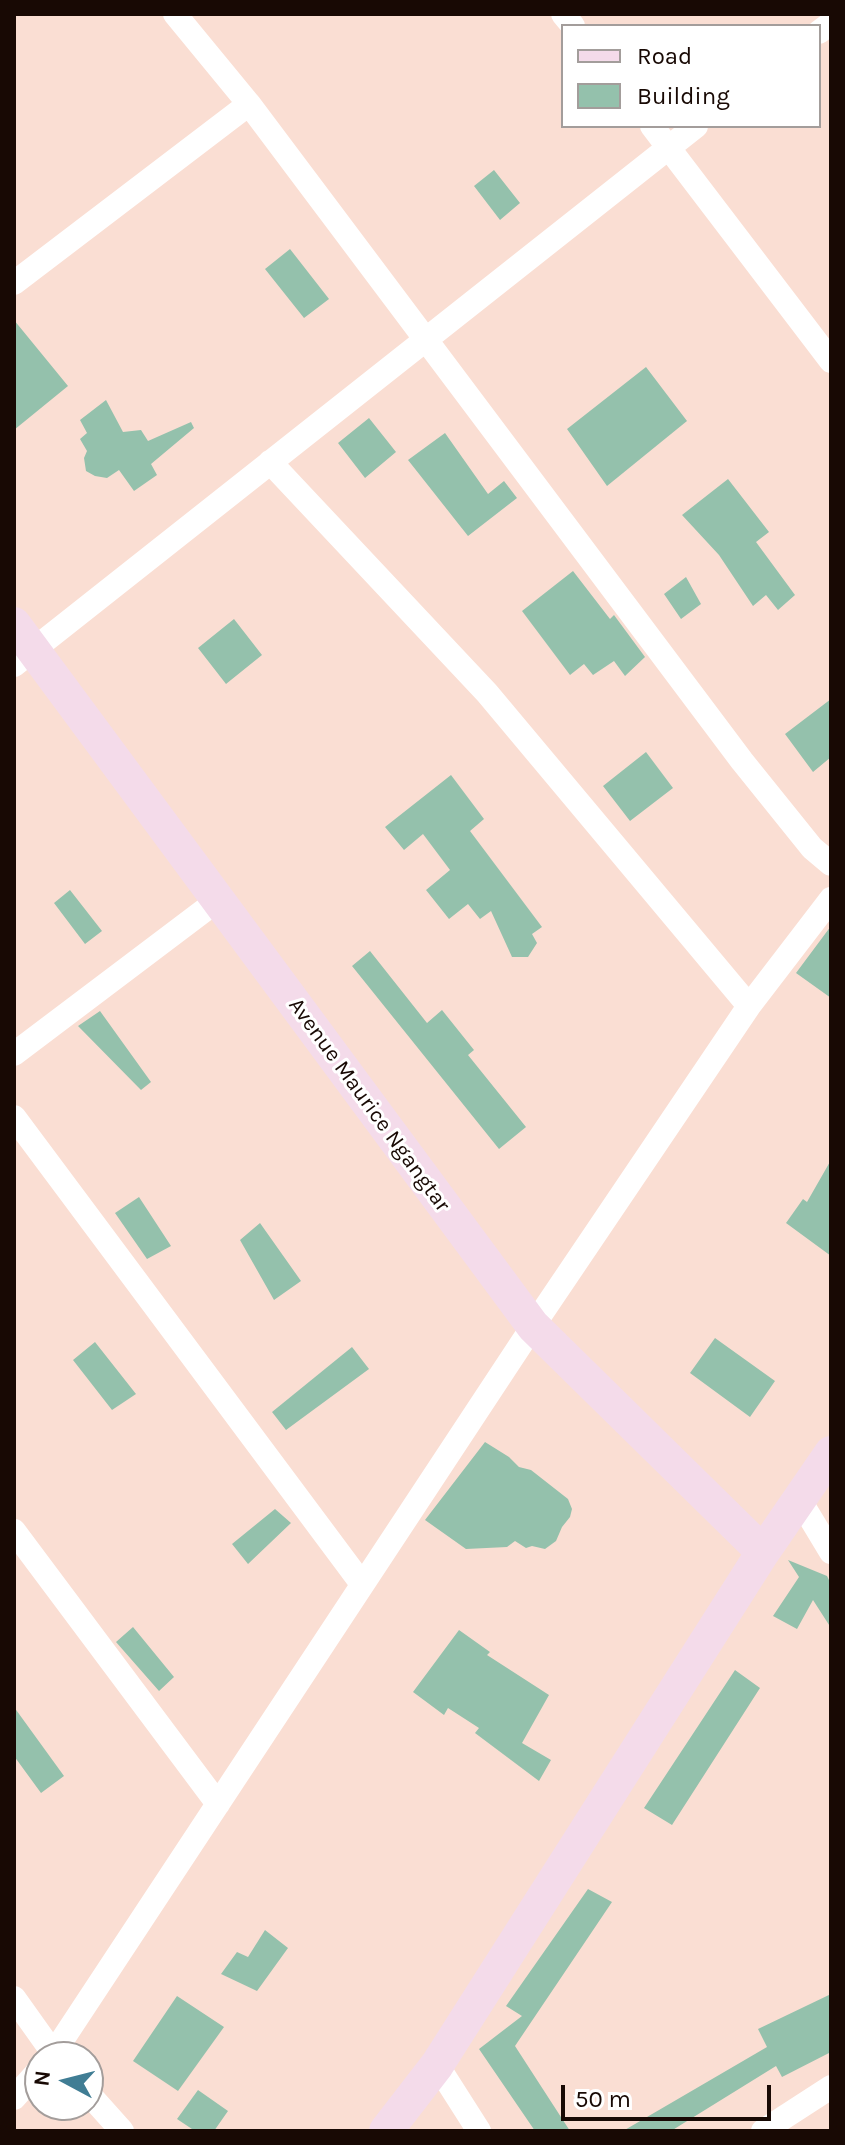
<!DOCTYPE html>
<style>
body{margin:0}
#map{position:relative;width:845px;height:2145px;overflow:hidden;background:#faded3;font-family:Karla,sans-serif}
canvas{display:block}
.frame{position:absolute;inset:0;border:16px solid #180904;pointer-events:none}
.legend{position:absolute;left:561px;top:24px;width:260px;height:104px;box-sizing:border-box;background:#fff;border:2px solid #a39d9b;margin:0;padding:10px 14px;list-style:none;font-size:24px;color:#180904}
.legend li{display:flex;align-items:center;gap:16px;height:40px}
.legend b{width:40px;border:2px solid #a39d9b}
.north{position:absolute;left:24px;top:2041px;width:80px;height:80px;box-sizing:border-box;background:#fff;border:2px solid #a39d9b;border-radius:50%;rotate:277deg;font-size:22px;font-weight:700;line-height:32px;text-align:center;color:#180904}
.north::after{content:'';display:block;margin:auto;width:28px;height:36px;background:#407d94;clip-path:polygon(50% 0,100% 100%,50% 72%,0 100%)}
.scale{position:absolute;left:561px;top:2085px;width:210px;height:36px;box-sizing:border-box;border:4px solid #180904;border-top:0;padding-left:10px;font-size:24px;line-height:28px;white-space:nowrap;color:#180904;-webkit-text-stroke:6px #fff;paint-order:stroke}
</style>
<div id="map">
<canvas width="845" height="2145"></canvas>
<div class="frame"></div>
<ul class="legend">
<li><b style="height:10px;background:#f4dbea"></b>Road</li>
<li><b style="height:22px;background:#94c1ac"></b>Building</li>
</ul>
<div class="north">N</div>
<div class="scale">50 m</div>
</div>
<script>
const ctx = document.querySelector('canvas').getContext('2d');
ctx.lineJoin = 'round';
function fill(path, color) { ctx.fillStyle = color; ctx.fill(path, 'evenodd'); }
function trace(path, color, width, dash) { ctx.strokeStyle = color; ctx.lineWidth = width; ctx.lineCap = dash ? 'butt' : 'round'; ctx.setLineDash(dash || []); ctx.stroke(path); }
function write(font, color, halo, rows, align = 'center') {
  ctx.font = font + ' Karla,sans-serif'; ctx.lineWidth = 6; ctx.setLineDash([]); ctx.textBaseline = 'middle'; ctx.strokeStyle = halo; ctx.fillStyle = color; for (const [text, x, y, turn = 0] of rows) {
    ctx.save(); ctx.translate(x, y); ctx.rotate((+turn || 0) * Math.PI / 180); ctx.textAlign = isNaN(turn) ? turn : align; if (halo) ctx.strokeText(text, 0, 0); ctx.fillText(text, 0, 0); ctx.restore();
  }
}
fill(new Path2D(`
 M494 170 520 203 500 220 474 186Z
 M290 249 329 299 304 318 265 269Z
 M14 320 68 386 14 430Z
 M646 367 687 421 607 486 567 429Z
 M106 400 123 432 141 430 148 441 191 422 194 428 151 464 157 475 134 491 119 470 107 478 95 476 86 471 84 458 87 451 80 439 87 433 80 420Z
 M369 418 396 452 365 478 338 443Z
 M445 433 488 494 504 481 517 498 468 536 408 460Z
 M728 479 769 532 756 542 795 595 778 610 766 595 753 606 719 555 682 515Z
 M573 571 610 619 614 615 645 657 625 676 614 661 593 675 584 664 570 675 522 611Z
 M686 577 701 604 681 619 664 594Z
 M234 619 262 655 226 684 198 648Z
 M831 699V757L813 772 785 734Z
 M646 752 673 788 630 821 603 786Z
 M451 775 484 819 470 831 542 927 532 934 537 943 528 957H512L491 911 480 919 468 904 449 919 426 890 450 870 423 834 404 850 385 827Z
 M70 890 102 931 85 944 54 903Z
 M831 926V998L796 973Z
 M370 951 427 1023 442 1010 474 1050 468 1055 526 1127 499 1149 352 966Z
 M100 1011 151 1082 141 1090 78 1026Z
 M831 1160V1256L786 1223 803 1199 807 1202Z
 M139 1197 171 1246 147 1259 115 1213Z
 M260 1223 301 1281 274 1300 240 1240Z
 M715 1338 775 1381 750 1417 690 1373Z
 M95 1342 136 1394 112 1410 73 1360Z
 M352 1347 369 1369 286 1430 272 1412Z
 M485 1442 509 1457 519 1467 531 1470 568 1499 572 1509 570 1517 562 1527 556 1541 545 1549 532 1546 526 1548 515 1541 507 1547 466 1549 425 1520Z
 M275 1509 291 1523 248 1564 232 1544Z
 M788 1560 827 1576 831 1584V1628L813 1600 797 1629 773 1616 799 1577Z
 M133 1627 174 1677 159 1691 116 1642Z
 M459 1630 490 1652 487 1655 549 1695 522 1743 551 1760 539 1781 475 1733 479 1728 448 1708 444 1715 413 1692Z
 M735 1670 760 1688 672 1825 644 1808Z
 M14 1707 64 1776 41 1793 14 1756Z
 M588 1889 612 1902 515 2046 570 2131H535L479 2049 522 2016 506 2006Z
 M265 1930 288 1948 257 1991 221 1974 237 1952 248 1957Z
 M831 1994V2052L782 2077 776 2066 671 2131H623L767 2047 758 2029Z
 M177 1996 224 2027 178 2091 133 2061Z
 M198 2090 228 2111 214 2131H195L177 2119Z`), '#94c1ac');
trace(new Path2D(`
 M175 14 249 104 742 761 812 848 831 864
 M563 14 573 26
 M819 32 831 23
 M652 126 831 361
 M14 283 249 104
 M270 462 487 693 749 1006
 M14 665 696 126
 M14 1054 218 900
 M14 1117 362 1584
 M799 1499 831 1552
 M14 1531 218 1804
 M14 1998 56 2057
 M51 2057 533 1326 749 1006 831 899
 M437 2065 479 2131
 M88 2093 122 2131
 M14 2098 40 2069
 M763 2131 831 2087`), '#fff', 24);
trace(new Path2D(`
 M14 624 533 1326 763 1552
 M386 2131 437 2065 763 1552 831 1453`), '#f4dbea', 34);
write('22px', '#180904', '#fff', [
 ["Avenue Maurice Ngangtar",369,1105,54]
]);
</script>
